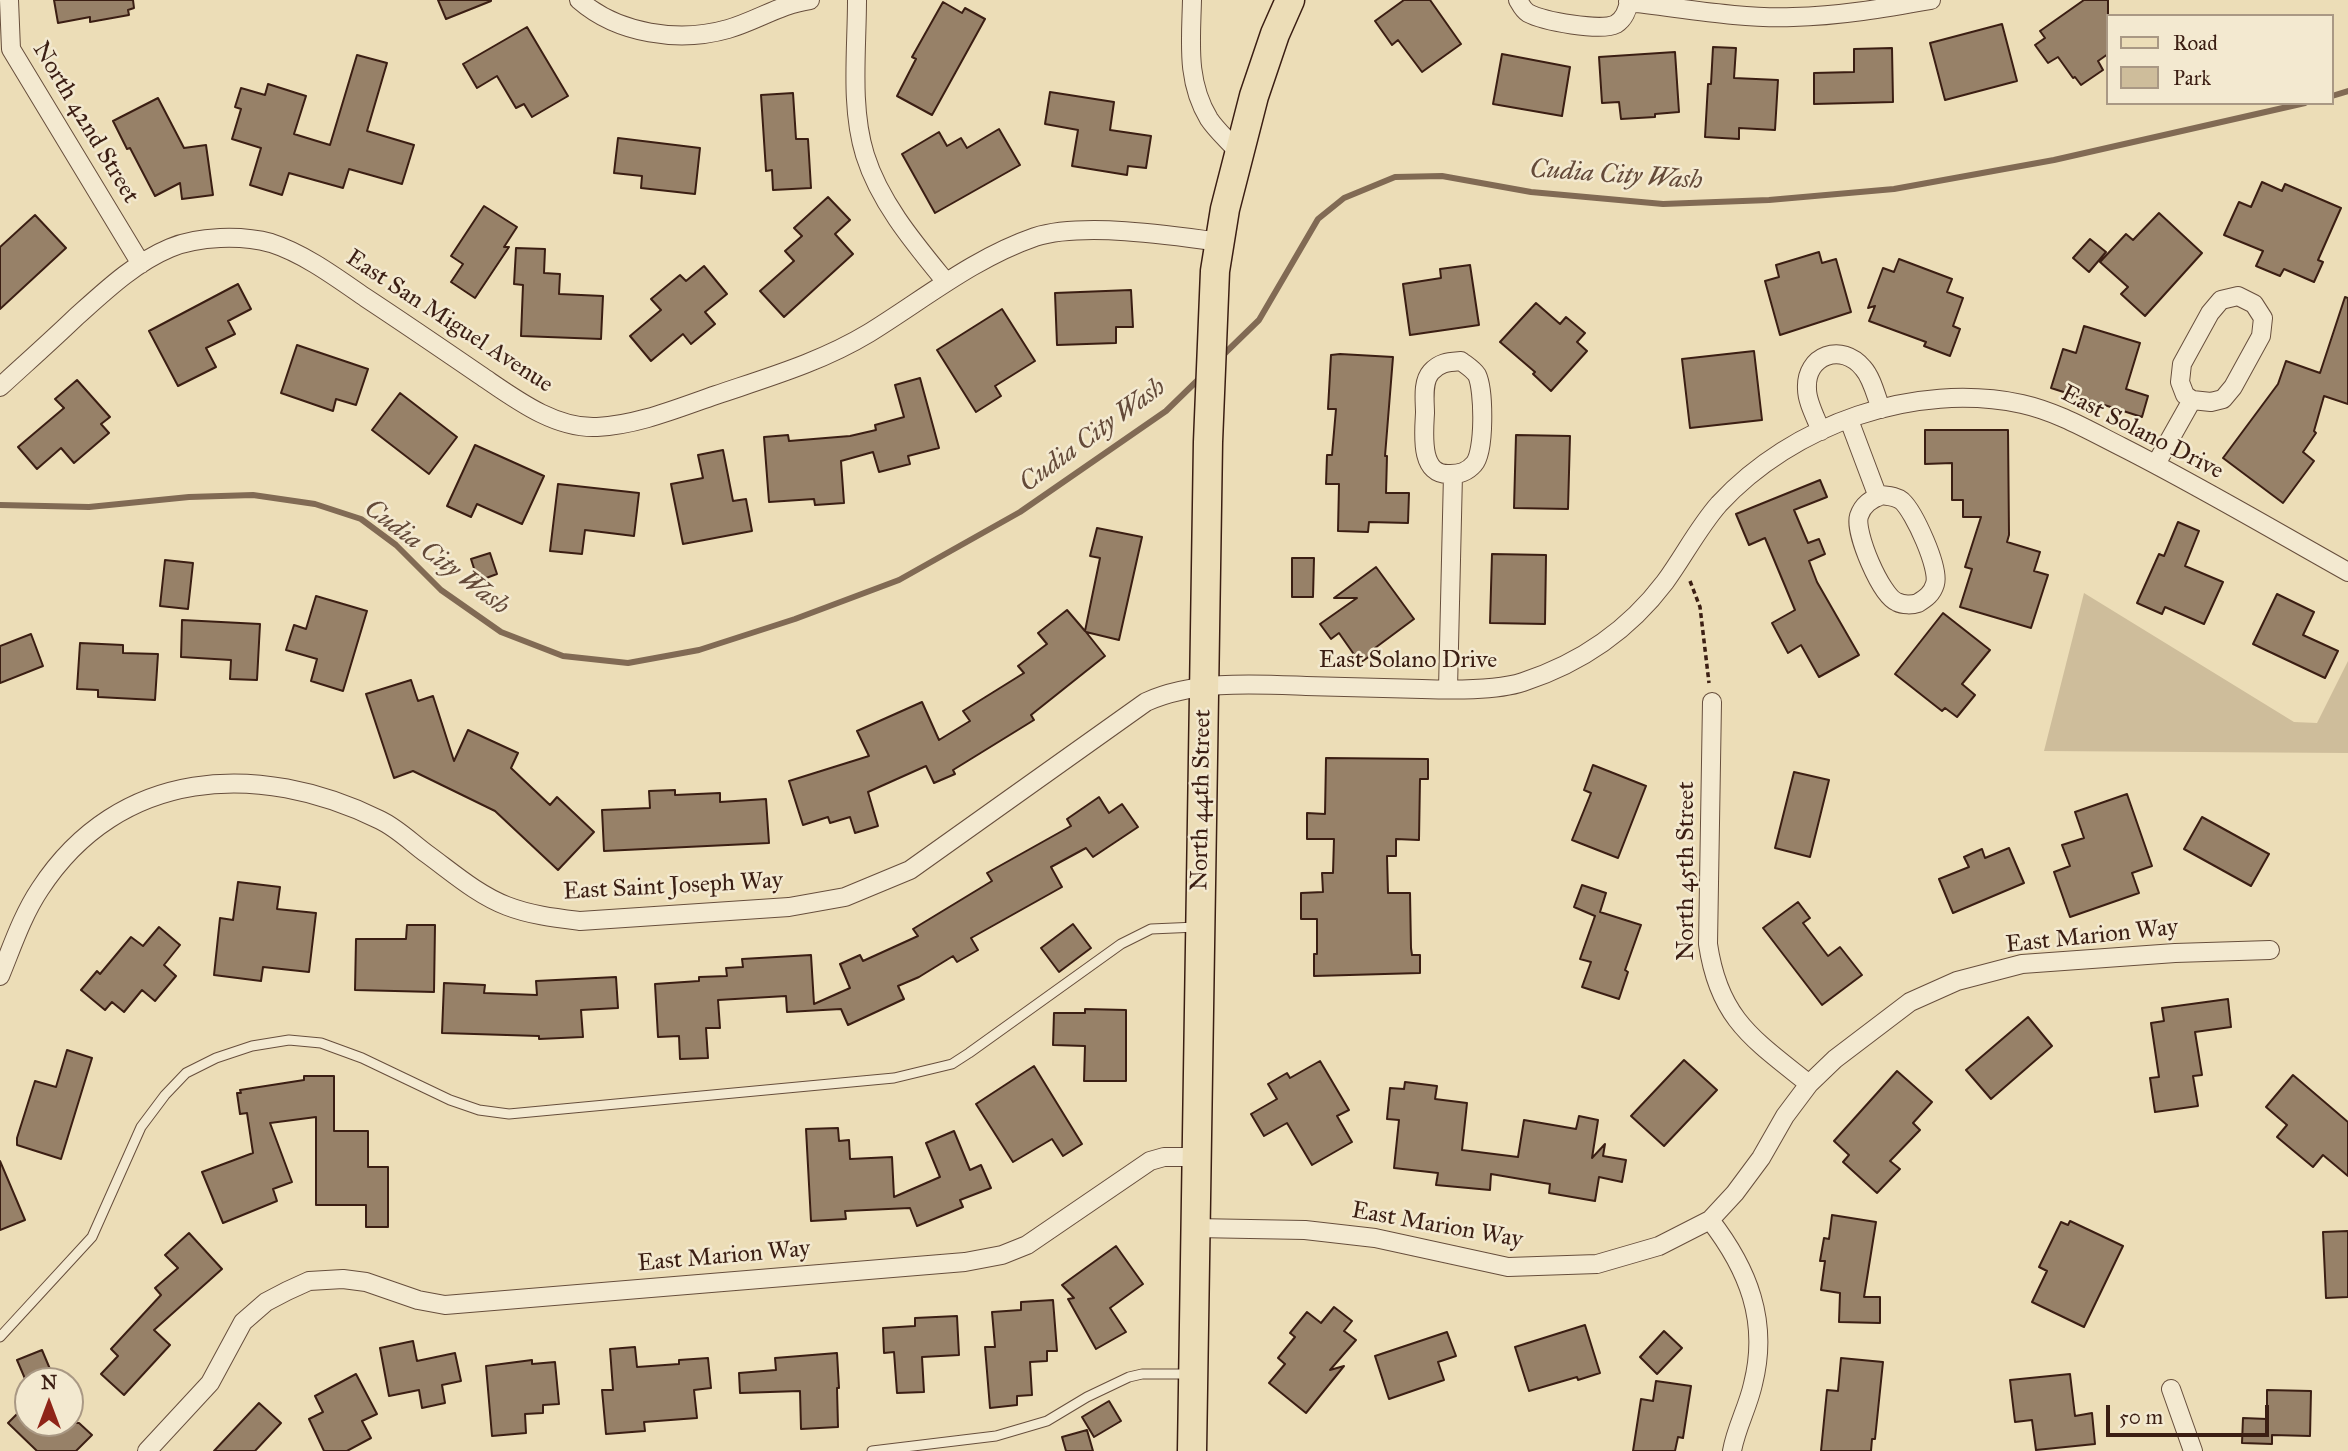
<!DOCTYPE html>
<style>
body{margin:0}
#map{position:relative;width:2348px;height:1451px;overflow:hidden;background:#ecddb7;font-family:"IM FELL Great Primer",serif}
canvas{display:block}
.legend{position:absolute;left:2106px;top:14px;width:228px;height:91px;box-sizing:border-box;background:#f3e9d0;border:2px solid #a99884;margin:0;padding:9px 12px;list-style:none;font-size:21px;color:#3b1e13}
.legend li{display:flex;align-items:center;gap:14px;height:35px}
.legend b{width:35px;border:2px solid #a99884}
.north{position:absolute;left:14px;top:1367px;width:70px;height:70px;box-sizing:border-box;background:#f3e9d0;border:2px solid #a99884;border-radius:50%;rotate:0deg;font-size:19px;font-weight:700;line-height:28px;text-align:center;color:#3b1e13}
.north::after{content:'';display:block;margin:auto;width:24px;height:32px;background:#8f2418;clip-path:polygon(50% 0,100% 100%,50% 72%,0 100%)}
.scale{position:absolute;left:2106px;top:1405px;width:163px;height:32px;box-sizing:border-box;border:4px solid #3b1e13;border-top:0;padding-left:9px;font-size:21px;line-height:24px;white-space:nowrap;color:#3b1e13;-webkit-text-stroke:5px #f3e9d0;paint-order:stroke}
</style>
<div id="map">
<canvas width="2348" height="1451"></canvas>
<ul class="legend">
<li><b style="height:9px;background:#ecddb7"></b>Road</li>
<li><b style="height:19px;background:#cebd9b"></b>Park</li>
</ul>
<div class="north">N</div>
<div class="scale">50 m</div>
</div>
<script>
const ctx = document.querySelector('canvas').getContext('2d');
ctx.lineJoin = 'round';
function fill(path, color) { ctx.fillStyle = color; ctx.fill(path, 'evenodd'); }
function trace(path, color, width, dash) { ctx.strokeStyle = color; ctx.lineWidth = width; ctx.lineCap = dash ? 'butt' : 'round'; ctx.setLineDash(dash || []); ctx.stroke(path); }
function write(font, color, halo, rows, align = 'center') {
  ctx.font = font + ' "IM FELL Great Primer",serif'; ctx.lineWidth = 5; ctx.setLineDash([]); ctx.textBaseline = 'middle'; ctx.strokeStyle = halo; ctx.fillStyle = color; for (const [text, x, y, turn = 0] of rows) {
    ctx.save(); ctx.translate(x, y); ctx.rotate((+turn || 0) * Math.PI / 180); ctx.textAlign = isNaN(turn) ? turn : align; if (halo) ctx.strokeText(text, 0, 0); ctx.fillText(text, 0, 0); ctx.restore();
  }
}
fill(new Path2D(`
 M2084 593 2294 722 2317 723 2348 661V753L2044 751Z`), '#cebd9b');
trace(new Path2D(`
 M2332 96 2348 91
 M1220 358 1259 320 1318 219 1344 198 1395 177 1442 176 1531 192 1663 204 1769 200 1894 189 2054 160 2305 103
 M0 505 89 507 189 497 253 495 315 504 361 519 396 545 441 590 501 632 563 656 628 663 699 650 795 619 899 580 1020 512 1166 411 1203 375`), '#816a54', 6);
const building = new Path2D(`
 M54 0H133L134 8 128 10 129 15 90 22V17L58 23Z
 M438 0H491V1L446 19Z
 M1404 0H1430L1461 44 1422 72 1398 40 1392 45 1375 21Z
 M2084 0H2108V54L2098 61 2103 70 2081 85 2075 77 2073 78 2058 57 2048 63 2035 45 2045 38 2040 31Z
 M943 2 962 13 965 8 985 19 932 115 897 96 916 59 912 57Z
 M2002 24 2017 81 1945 100 1930 43Z
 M527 27 568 96 532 117 524 104 516 108 497 76 477 88 463 64Z
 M1713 47 1736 48 1734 78 1778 80 1775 130 1739 128V139L1705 137 1708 84H1711Z
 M1892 48 1893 102 1814 104V73L1854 72V49Z
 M1675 52 1679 112 1655 114V117L1621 119 1619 102 1602 103 1599 57Z
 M1502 54 1570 67 1562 116 1493 104Z
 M357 55 387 63 367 131 414 145 402 184 349 169 343 188 289 173 282 195 250 185 261 148 232 139 241 109 235 107 241 88 265 95 268 84 306 96 294 134 330 145Z
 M1050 92 1114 102 1110 130 1151 136 1146 168 1128 166 1127 175 1072 166 1078 130 1045 124Z
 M793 93 796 139H808L811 188 773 190 772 170 766 171 761 95Z
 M158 98 184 148 206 145 213 195 182 199 180 183 155 196 130 148 127 149 113 121Z
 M999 129 1020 165 935 213 902 154 939 132 947 146 961 138 967 148Z
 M618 138 700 148 695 194 641 188 642 176 614 173Z
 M2262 182 2282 191 2285 184 2341 208 2318 260 2323 262 2314 282 2284 269 2280 276 2256 266 2263 251 2224 235 2239 202 2251 207Z
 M828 197 850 220 835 234 853 254 784 317 760 291 794 261 785 251 802 236 794 228Z
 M484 206 517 227 504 247H509L475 298 451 282 463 264 451 256Z
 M2159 213 2202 253 2145 316 2121 294 2128 287 2100 262 2126 234 2133 240Z
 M35 215 66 248 0 309V247Z
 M2090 239 2106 252 2089 272 2073 258Z
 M516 248 545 249 544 273 560 274 559 294 603 296 601 339 521 336 523 285 514 284Z
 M1819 252 1822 263 1836 259 1851 312 1780 335 1765 281 1779 277 1776 265Z
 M1899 259 1952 279 1947 292 1963 298 1953 326 1960 329 1950 356 1924 346 1926 342 1869 321 1875 306 1868 308 1883 268 1894 272Z
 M1470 265 1479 325 1410 335 1403 284 1441 278 1440 269Z
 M704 266 727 294 705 312 715 324 691 344 683 334 651 361 630 336 661 310 651 299 680 275 686 281Z
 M238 284 251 309 228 321 235 334 206 348 216 367 178 386 149 331Z
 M1131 290 1133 327H1116V343L1057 345 1055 293Z
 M2345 297 2348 298V404L2324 396 2314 431 2316 433 2303 452 2314 461 2283 503 2223 458 2278 384 2286 361 2320 373Z
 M1536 303 1560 324 1566 317 1585 333 1577 342 1587 351 1551 391 1533 374 1535 372 1500 342Z
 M1002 309 1035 361 995 386 1001 396 976 412 937 350Z
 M2084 326 2140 343 2126 389 2148 396 2142 417 2051 388 2063 349 2076 353Z
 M297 345 368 369 356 405 336 399 333 411 281 393Z
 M1754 351 1762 420 1690 428 1682 359Z
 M1340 354 1393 357 1385 456H1387L1386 493H1409L1408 523 1369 522 1368 532 1338 531 1339 484H1326L1327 455H1332L1336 409H1328L1331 355Z
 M920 378 939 448 908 456 910 464 879 472 873 452 841 461 844 503 815 505 814 499 769 502 764 437 788 435 789 441 850 436 876 430 875 425 904 417 895 385Z
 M77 380 110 417 101 424 109 433 74 463 61 448 37 469 18 447 64 408 55 399Z
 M400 393 457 437 429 474 372 430Z
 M1925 430H2008L2009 535 2007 542 2040 552 2034 571 2048 575 2031 628 1960 607 1972 569 1965 567 1981 517H1963V500H1952V463L1925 464Z
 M1516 435 1570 436 1568 509 1514 508Z
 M475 445 544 476 522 524 477 504 471 517 447 506Z
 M723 450 733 501 746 499 752 531 683 544 671 484 703 478 698 455Z
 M1820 480 1827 497 1794 510 1808 543 1819 539 1825 554 1809 561 1817 582 1859 655 1819 677 1801 645 1788 653 1772 623 1795 610 1765 538 1749 545 1736 514Z
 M558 484 639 493 634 536 585 530 582 554 550 551Z
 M2178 522 2199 531 2185 566 2223 582 2204 624 2165 607 2162 614 2137 603 2159 554 2164 556Z
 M1097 528 1142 537 1119 640 1086 632 1105 656 1031 715 1034 720 953 770 955 774 934 783 926 766 868 792 878 826 855 833 850 817 830 823 828 817 803 825 789 781 869 756 857 731 922 702 939 740 970 721 963 711 1024 673 1018 666 1047 644 1038 633 1067 610 1085 631 1100 558 1090 556Z
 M490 553 497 574 478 581 471 559Z
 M1492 554 1546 555 1545 624 1490 623Z
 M1292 558H1314L1313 597H1292Z
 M165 560 193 563 188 609 160 606Z
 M1376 567 1414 619 1375 648 1377 651 1360 663 1339 633 1331 639 1320 624 1357 598H1334Z
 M2277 594 2314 612 2303 635 2338 651 2325 678 2253 644Z
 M316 596 367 611 343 691 311 681 317 659 286 650 294 625 306 629Z
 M1943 613 1990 650 1962 684 1975 695 1957 717 1945 708 1942 711 1895 674Z
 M182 620 260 624 257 680 230 679 231 660 181 657Z
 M31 634 43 666 0 683V646Z
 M80 643 123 645V653L158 654 155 700 98 697V690L77 689Z
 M411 680 418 701 433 696 454 761 468 730 518 753 511 768 550 805 557 797 594 832 558 870 495 811 413 771 394 778 366 694Z
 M1326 758 1428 759V779H1420L1419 840 1396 839V856H1387L1388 893H1410L1411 948 1412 955H1420V973L1314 976V954H1317V919H1301V893L1323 892 1322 873H1333L1334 839H1307V813L1325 814Z
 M1593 765 1646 786 1618 858 1572 840 1591 793 1584 790Z
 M1794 772 1829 780 1810 857 1775 848Z
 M675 790V795L720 793V802L766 799 769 843 604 851 602 810 650 808 649 791Z
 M2127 794 2152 866 2132 873 2139 893 2070 917 2054 872 2070 866 2062 845 2084 838 2075 812Z
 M1099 797 1109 813 1122 804 1138 827 1093 857 1086 848 1051 867 1062 887 971 938 978 950 957 962 953 956 919 977 898 986 904 999 848 1025 841 1009 787 1012 786 996 718 1000 720 1028H706L708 1058 680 1059 679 1036 658 1037 655 984 699 981V977L727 976 726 968 743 967 742 959 811 955 814 1004 850 988 840 964 860 955 863 961 918 936 913 929 992 881 987 873 1071 826 1067 819Z
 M2202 817 2269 854 2251 886 2184 849Z
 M2009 848 2024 883 1953 913 1939 879 1969 867 1964 857 1982 849 1985 858Z
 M238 882 280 887 277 909 316 913 309 972 263 967 261 981 214 975 220 918 233 920Z
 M1582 885 1606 893 1600 912 1641 925 1625 970 1628 972 1619 999 1582 987 1591 962 1580 959 1595 916 1574 907Z
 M1798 902 1810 918 1803 923 1828 956 1840 947 1862 975 1822 1005 1763 928Z
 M1073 924 1091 948 1059 972 1041 948Z
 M407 925H435L434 992 355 990 356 939H406Z
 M159 927 180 945 164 965 176 976 155 1001 142 990 124 1012 112 1002 105 1010 81 990 97 971 100 974 131 937 143 946Z
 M616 977 618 1008 581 1010 583 1037 539 1039V1036L442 1033 444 983 485 985 484 993 537 995 536 981Z
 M2228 999 2231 1027 2195 1032 2202 1075 2193 1076 2198 1106 2155 1112 2150 1078 2159 1077 2151 1023 2164 1021 2162 1008Z
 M1085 1009 1126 1010V1081H1084L1085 1046 1053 1045 1054 1013H1085Z
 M2028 1017 2052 1046 1991 1099 1966 1070Z
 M67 1050 92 1058 61 1159 17 1145V1138L35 1081 56 1087Z
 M1684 1060 1717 1090 1664 1146 1631 1116Z
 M1320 1061 1349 1110 1337 1116 1352 1142 1312 1165 1287 1123 1264 1136 1251 1114 1277 1099 1268 1084 1287 1073 1290 1078Z
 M1034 1066 1082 1144 1063 1156 1052 1139 1013 1162 976 1104Z
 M1897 1071 1932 1102 1913 1123 1920 1130 1890 1161 1900 1169 1877 1193 1843 1162 1849 1155 1834 1141Z
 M2293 1075 2348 1122V1176L2323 1155 2313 1167 2277 1137 2287 1125 2266 1107Z
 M304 1076H334V1131H368V1167H388V1227H366V1205H316V1117L270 1123 292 1182 273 1189 277 1201 223 1223 202 1172 253 1153 247 1113 240 1114 237 1093H241L240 1090 304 1080Z
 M1405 1082 1437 1086 1435 1099 1467 1103 1462 1150 1518 1157 1524 1120 1576 1129 1579 1116 1598 1120 1592 1158 1605 1144 1603 1156 1626 1160 1622 1182 1599 1177 1595 1201 1549 1193 1550 1184 1491 1174 1490 1190 1436 1185 1438 1173 1394 1168 1399 1120 1387 1119 1390 1088 1404 1089Z
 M838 1128 839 1141 849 1140 850 1159 892 1157 894 1197 940 1177 926 1143 954 1131 970 1170 981 1165 991 1188 960 1200 963 1207 917 1226 910 1208 845 1211 846 1219 811 1221 806 1129Z
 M0 1161 25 1220 0 1230Z
 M1832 1215 1876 1222 1864 1297H1880V1323L1839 1322 1840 1293 1821 1290 1825 1261H1820L1824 1238 1829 1239Z
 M2070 1221 2123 1246 2084 1327 2032 1302 2047 1271 2039 1267 2061 1222 2068 1225Z
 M2348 1231V1297L2326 1298 2323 1232Z
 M189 1233 222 1269 154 1330 170 1345 124 1395 101 1374 118 1356 111 1349 161 1295 155 1288 178 1268 165 1255Z
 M1116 1246 1143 1284 1110 1308 1126 1332 1096 1349 1068 1299 1074 1298 1062 1285Z
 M1053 1300 1057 1351H1047V1361L1030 1362 1032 1395 1017 1396V1405L990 1408 985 1347H995L992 1312 1021 1310V1302Z
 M1334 1307 1352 1321 1344 1331 1356 1340 1330 1370 1344 1366 1306 1413 1269 1383 1285 1364 1278 1358 1295 1337 1290 1333 1307 1312 1321 1323Z
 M957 1316 959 1355 922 1357 924 1392 897 1393 894 1352 884 1353 883 1328 915 1326V1318Z
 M1585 1325 1600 1373 1578 1380 1577 1377 1529 1391 1515 1347Z
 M1664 1331 1682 1348 1657 1374 1640 1357Z
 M1447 1332 1456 1356 1438 1362 1444 1380 1389 1399 1375 1356Z
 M413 1341 417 1361 455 1353 461 1381 442 1385 445 1403 422 1408 419 1390 389 1396 380 1348Z
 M635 1347 637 1367 679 1364V1360L708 1358 711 1388 694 1390 697 1418 644 1422 645 1431 606 1434 602 1390H613L610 1349Z
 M42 1350 55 1381H26L17 1360Z
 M837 1353 839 1388H837L838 1427 801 1429 800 1391 740 1393 739 1373 776 1370 775 1358Z
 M1841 1358 1883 1362 1875 1439H1872L1871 1451H1821L1827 1390 1838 1391Z
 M532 1360V1364L555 1362 559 1404 543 1405V1413L525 1414 526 1433 492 1436 486 1366Z
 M356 1374 377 1414 362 1421 371 1438 347 1451H324L309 1419 323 1412 315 1396Z
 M2070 1374 2075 1416 2092 1413 2095 1444 2036 1450 2032 1420 2015 1422 2010 1380Z
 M1656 1381 1691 1386 1683 1438 1678 1437 1675 1451H1633L1641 1399 1653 1401Z
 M2267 1390 2311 1391 2310 1436 2272 1435V1444L2242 1443 2243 1418 2267 1419Z
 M1109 1401 1121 1421 1094 1437 1082 1417Z
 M28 1403V1423H79L92 1435 76 1451H37L8 1423Z
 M259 1403 281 1423 255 1451H214Z
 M1087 1430 1093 1451H1066L1062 1437Z`);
fill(building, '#978168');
trace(building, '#3b1e13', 2);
const service = new Path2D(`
 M0 1337 92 1237 141 1127 165 1095 186 1073 216 1058 252 1046 289 1040 321 1043 362 1058 450 1100 479 1110 509 1114 894 1078 952 1064 969 1053 1121 944 1151 929 1197 927
 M872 1451 996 1436 1047 1421 1087 1397 1129 1377 1142 1374H1188`);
const minor = new Path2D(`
 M9 0 11 49 141 264
 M579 0C618 34 679 43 728 29 756 21 781 4 810 0
 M857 0C857 50 850 107 865 155 880 203 915 244 946 282
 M1192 0C1191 42 1186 81 1209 119 1217 131 1229 141 1238 152
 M1518 0C1521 5 1523 10 1528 13 1543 21 1601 32 1616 24 1624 19 1628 9 1629 0
 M1628 2C1683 8 1739 19 1793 17 1839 16 1886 8 1931 0
 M2238 296 2254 304 2263 318 2261 336 2233 387 2223 399 2211 402 2192 400 2185 395 2180 382 2182 364 2210 313 2221 300Z
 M1461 361C1466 365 1473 369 1477 375 1484 390 1485 452 1474 464 1467 472 1460 474 1450 474 1419 476 1424 433 1425 413 1425 401 1422 382 1431 372 1440 362 1449 362 1461 361Z
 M0 387C25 364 51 341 76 317 104 292 134 263 170 248 198 236 242 235 271 243 305 254 337 278 366 298 404 323 442 349 480 375 514 398 554 429 597 427 638 425 678 408 716 395 769 377 821 362 869 333 924 299 974 258 1035 237 1082 222 1171 235 1220 242
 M1849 420 1878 497
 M1821 431C1816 418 1807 402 1807 389 1805 355 1842 342 1863 368 1872 378 1876 396 1881 409
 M2156 464 2192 400
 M1881 495C1888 496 1896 496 1902 501 1914 512 1940 568 1935 584 1932 594 1926 598 1918 603 1912 605 1903 605 1897 602 1881 596 1854 532 1859 516 1863 504 1871 500 1881 495Z
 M1448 689 1453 474
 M1712 702 1708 944C1719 1019 1753 1039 1809 1084
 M0 976C12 947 22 916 40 889 119 768 258 760 380 820 397 828 412 843 427 854 453 873 478 895 507 906 530 915 556 918 580 921L789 907 845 897 910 870 1146 702C1195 680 1254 684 1306 686 1345 687 1383 688 1422 689 1451 690 1496 691 1523 682 1581 663 1628 631 1665 582 1684 556 1698 528 1719 504 1793 424 1915 381 2022 404 2058 412 2090 431 2122 447 2199 486 2273 530 2348 572
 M1710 1220C1748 1269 1769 1321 1753 1384 1748 1407 1736 1428 1732 1451
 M1195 1228 1305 1230 1375 1238 1508 1267 1597 1264 1659 1246 1710 1220 1735 1193 1761 1158 1785 1116 1809 1084 1835 1059 1910 1002 1957 981 2022 964 2175 953 2270 950
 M2171 1389 2193 1451
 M147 1451 210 1383 243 1322 266 1302 287 1291 309 1281 343 1279 366 1282 418 1300 445 1305 965 1262 1002 1255 1027 1245 1150 1161 1164 1157H1196`);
const primary = new Path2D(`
 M1192 1451 1208 442 1215 271 1225 209 1254 96 1275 34 1290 0`);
trace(service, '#674e3c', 11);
trace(minor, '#674e3c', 20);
trace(primary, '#3b1e13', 31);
trace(new Path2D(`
 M1690 581 1700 607 1709 683`), '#3b1e13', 3.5, [5, 3.5]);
trace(service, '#f3e9d0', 9);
trace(minor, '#f3e9d0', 18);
trace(primary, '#ecddb7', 28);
write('24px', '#3b1e13', '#f3e9d0', [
 ["North 42nd Street",85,123,59],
 ["East San Miguel Avenue",449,322,33],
 ["East Solano Drive",2142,433,27],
 ["East Solano Drive",1408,661],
 ["North 44th Street",1202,800,-89],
 ["North 45th Street",1687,871,-90],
 ["East Saint Joseph Way",673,887,-3],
 ["East Marion Way",2092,937,-6],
 ["East Marion Way",1437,1226,10],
 ["East Marion Way",724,1257,-5]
]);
write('italic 26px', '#644a39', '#f3e9d0', [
 ["Cudia City Wash",1616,176,4],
 ["Cudia City Wash",1093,436,-36],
 ["Cudia City Wash",436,558,37]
]);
</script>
